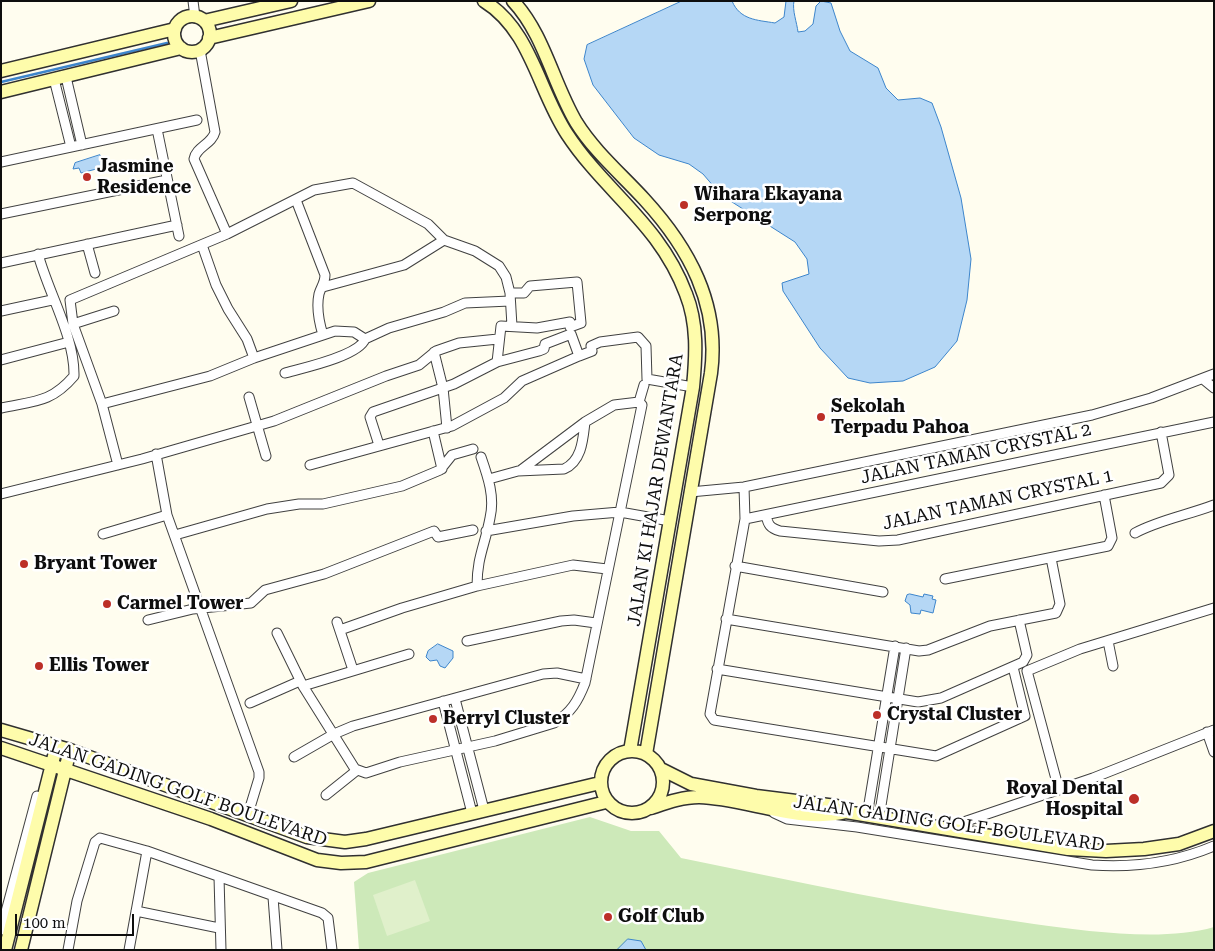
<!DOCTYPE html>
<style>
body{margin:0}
#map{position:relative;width:1215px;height:951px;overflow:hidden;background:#fffdef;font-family:"Roboto Serif",serif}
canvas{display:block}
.frame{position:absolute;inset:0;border:2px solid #0e0e0e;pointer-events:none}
.scale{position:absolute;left:15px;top:914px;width:119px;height:22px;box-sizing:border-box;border:2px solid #0e0e0e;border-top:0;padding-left:6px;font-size:15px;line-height:18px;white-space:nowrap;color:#0e0e0e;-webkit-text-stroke:4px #fff;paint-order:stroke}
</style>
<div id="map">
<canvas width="1215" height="951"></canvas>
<div class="frame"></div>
<div class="scale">100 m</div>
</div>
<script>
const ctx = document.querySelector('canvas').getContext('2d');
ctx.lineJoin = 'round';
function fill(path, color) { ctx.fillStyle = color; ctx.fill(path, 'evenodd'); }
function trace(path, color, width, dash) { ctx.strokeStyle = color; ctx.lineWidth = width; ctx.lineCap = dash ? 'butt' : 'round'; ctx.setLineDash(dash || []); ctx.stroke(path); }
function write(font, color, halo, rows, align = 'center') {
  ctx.font = font + ' "Roboto Serif",serif'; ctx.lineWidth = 5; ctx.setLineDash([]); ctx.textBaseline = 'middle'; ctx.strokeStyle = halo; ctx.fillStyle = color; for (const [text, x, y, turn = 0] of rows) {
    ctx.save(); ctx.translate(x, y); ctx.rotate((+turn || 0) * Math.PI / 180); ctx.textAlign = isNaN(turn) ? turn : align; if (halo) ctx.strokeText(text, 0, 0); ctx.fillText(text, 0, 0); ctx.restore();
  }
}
fill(new Path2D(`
 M590 817 631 831H659L681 858C798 882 915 907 1034 924 1086 931 1163 942 1214 927V950H359L354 882 368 873Z`), '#cde9b9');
fill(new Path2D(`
 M415 880 430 921 387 936 373 895Z`), '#e0f0cb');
const water = new Path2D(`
 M682 1H732C740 20 757 20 775 23L784 17 786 1H794C792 10 797 23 798 32L805 31 813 24 816 6 821 1 831 3 840 31 850 51 878 68 886 88 898 100 920 98 932 103 941 127 961 198 971 259 967 300 957 341 935 367 903 381 870 383 848 378 820 348 783 291 782 283 809 274 807 259 795 242 721 195 703 174 689 164 659 155 634 138 593 85 584 59 587 45Z
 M100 155 104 167 81 173 79 168 73 169 75 163Z
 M910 594 923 597 924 594 933 596 932 599 936 600 933 613 921 610 920 614 911 613 910 605 905 601 907 595Z
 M438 644 453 651V658L445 668 440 666 437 660 430 661 426 657 428 651Z
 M628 939 641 941 646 950H617Z`);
fill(water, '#b5d7f5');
trace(water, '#3d85cb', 1);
trace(new Path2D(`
 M1 82 167 43`), '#3d85cb', 2.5);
const street = new Path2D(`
 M193 1 195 17
 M200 50 215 132C212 144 196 147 194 159L227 234
 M66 77 82 145
 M54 79 71 147
 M157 129 179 236
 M1 162 197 120
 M296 200 325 275C325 283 321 287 319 294 316 308 319 322 323 335
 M1 214 167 180
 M87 244 95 273
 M202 245 216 285 228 309 247 339 254 358
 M1 263 177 225
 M323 287 404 265 444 240
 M1 311 52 300
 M73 324 114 311
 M365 339 389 328 444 312 465 303 510 301
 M434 352 443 388 447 428
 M1 360 69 342
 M497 362 501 326 537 328 570 322V327L581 323 577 282 530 286 524 293H510
 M285 373C303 368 359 356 365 339
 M1203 379 1214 388
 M249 397 266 456
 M639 402 644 385
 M102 404 210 376 254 358 335 331 354 332 365 339
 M1 408C34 401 51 403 74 376 75 337 48 292 38 254
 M433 431 442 469
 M379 445 370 417 373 412 454 384 497 362 539 351 544 349 545 344 571 334 579 356 592 351 591 346 600 342 638 337 646 346 647 379 693 387
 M156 454 167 515 259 772V778L248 814
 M118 465 102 404 73 324 70 300 227 234 314 190 353 183 428 224 444 240 475 251 499 266 506 277 510 293 512 326
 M310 465 452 426 504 398 522 381 579 356
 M521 470 585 422
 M744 487 745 519 710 714 714 720 936 756 1025 716 1013 667
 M690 492 744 487 1092 415 1151 398 1214 374
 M1 494 142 459 274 421 386 376 419 365 436 351 459 343 498 339
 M766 515C768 525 770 528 780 531L879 541 898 540 1161 483 1169 475 1161 432
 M745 519 1214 422
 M486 531 573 516 620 512 670 521
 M1135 533C1159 520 1188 515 1214 505
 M103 534 167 515
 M175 535 267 509 299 504H323L402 486 440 470 452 455 473 449
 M735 566 883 592
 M945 579 1108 546 1112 538 1104 495
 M477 586C477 557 485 545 490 518 495 497 488 477 481 457
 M726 619 919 651 928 650 990 626 1056 613 1060 604 1051 558
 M148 620 193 609 251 603 265 590 324 574 434 531 438 537 473 530
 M337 622 353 670
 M340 630 402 608 477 586 573 565 607 569
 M277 633 303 686 355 769 366 773 400 762 495 741 554 723C571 713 578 701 585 683L642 405 639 402 614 405 585 422C583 439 582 461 564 469L518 471 489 479
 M467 641 561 621 574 620 596 623
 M1108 641 1113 666
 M717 669 918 702 941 698 1023 662 1027 655 1019 620
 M303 686 409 654
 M455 699 484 810
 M443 701 472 813
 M250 703 300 681
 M1207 732 1214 752
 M294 757 334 734 353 726 543 674 557 673 586 679
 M1059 790 1027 671 1080 649 1214 608
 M326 795 356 771
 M774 813 787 819 857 827 1092 865C1135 868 1174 863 1214 846
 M867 816 895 646
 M879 818 906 648
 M946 828 1093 778 1214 730
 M219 877 221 950
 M273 897 277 950
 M136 911 219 928
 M1 930 37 796
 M68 950 77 901 95 842 100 838 147 851 322 913 328 918 332 950
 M129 950 147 851`);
const secondary = new Path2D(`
 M484 1C531 30 538 90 567 134 605 192 660 224 686 294 698 324 696 356 693 387L630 751
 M513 1C544 34 553 83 576 122 594 151 621 174 644 199 689 248 720 304 711 373L646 754
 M174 34a18 18 0 1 1 36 0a18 18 0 1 1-36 0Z
 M204 21 291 1
 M209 38 369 1
 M1 71 175 29
 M1 92 181 48
 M1 730 70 750 307 837 345 842 366 839 600 783
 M1 748 211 819 317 860 341 863 366 862 606 802
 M601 782a31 31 0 1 1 62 0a31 31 0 1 1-62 0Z
 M661 769 691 784 756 796 836 806 846 812 1068 849 1106 851 1144 849 1179 844 1214 831
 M651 808C666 803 682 797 699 797 745 798 800 824 846 812
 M5 950 54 756
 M21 950 70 750`);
trace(street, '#414141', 11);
trace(secondary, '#303030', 15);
trace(street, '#fff', 9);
trace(secondary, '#fefcab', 12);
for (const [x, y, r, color] of [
 [87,177,5,"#bc2f28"],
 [684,205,5,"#bc2f28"],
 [821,417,5,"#bc2f28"],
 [24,564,5,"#bc2f28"],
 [107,604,5,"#bc2f28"],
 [39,666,5,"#bc2f28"],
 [877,715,5,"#bc2f28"],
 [433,719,5,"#bc2f28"],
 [1134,799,6,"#bc2f28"],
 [608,917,5,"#bc2f28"]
]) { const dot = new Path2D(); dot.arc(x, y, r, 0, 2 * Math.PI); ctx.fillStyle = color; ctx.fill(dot); trace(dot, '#fff', 2); }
write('bold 18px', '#0e0e0e', '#fff', [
 ["Jasmine",97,167],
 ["Residence",97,188],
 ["Wihara Ekayana",694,195],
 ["Serpong",694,216],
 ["Sekolah",831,407],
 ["Terpadu Pahoa",831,428],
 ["Bryant Tower",34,564],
 ["Carmel Tower",117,604],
 ["Ellis Tower",49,666],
 ["Crystal Cluster",887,715],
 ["Berryl Cluster",443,719],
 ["Royal Dental",1123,789,"right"],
 ["Hospital",1123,810,"right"],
 ["Golf Club",618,917]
], 'left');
write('18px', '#0e0e0e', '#fff', [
 ["JALAN TAMAN CRYSTAL 2",976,454,-12],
 ["JALAN KI HAJAR DEWANTARA",656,490,-81],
 ["JALAN TAMAN CRYSTAL 1",998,500,-12],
 ["JALAN GADING GOLF BOULEVARD",178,790,19],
 ["JALAN GADING GOLF BOULEVARD",949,824,8]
]);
</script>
